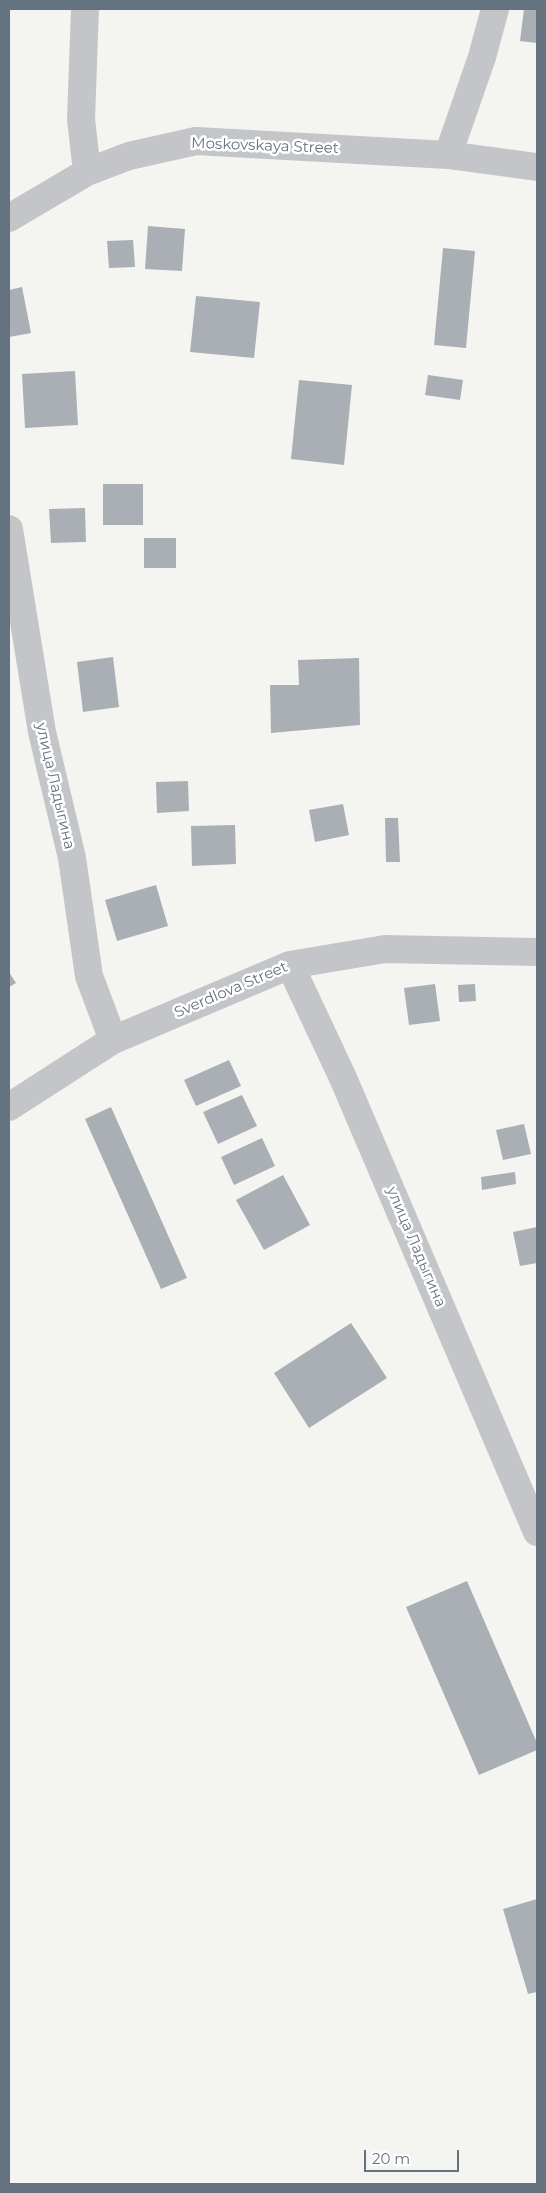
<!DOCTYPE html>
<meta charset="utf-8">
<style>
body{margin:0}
#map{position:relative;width:546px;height:2193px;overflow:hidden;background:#f4f5f1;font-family:Montserrat,sans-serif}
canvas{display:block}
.frame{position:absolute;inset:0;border:10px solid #657280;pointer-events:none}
.scale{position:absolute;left:364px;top:2150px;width:95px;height:22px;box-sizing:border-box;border:2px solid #657280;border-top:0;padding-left:6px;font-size:15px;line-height:18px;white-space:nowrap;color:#657280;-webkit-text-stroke:4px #fff;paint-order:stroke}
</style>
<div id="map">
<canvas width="546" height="2193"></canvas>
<div class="frame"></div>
<div class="scale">20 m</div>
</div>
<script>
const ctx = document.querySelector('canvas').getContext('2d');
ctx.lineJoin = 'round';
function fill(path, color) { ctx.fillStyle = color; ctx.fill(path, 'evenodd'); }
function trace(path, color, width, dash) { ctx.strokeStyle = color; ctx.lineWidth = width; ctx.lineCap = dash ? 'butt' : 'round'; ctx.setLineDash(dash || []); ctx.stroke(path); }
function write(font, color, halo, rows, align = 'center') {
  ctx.font = font + ' Montserrat,sans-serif'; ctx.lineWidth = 5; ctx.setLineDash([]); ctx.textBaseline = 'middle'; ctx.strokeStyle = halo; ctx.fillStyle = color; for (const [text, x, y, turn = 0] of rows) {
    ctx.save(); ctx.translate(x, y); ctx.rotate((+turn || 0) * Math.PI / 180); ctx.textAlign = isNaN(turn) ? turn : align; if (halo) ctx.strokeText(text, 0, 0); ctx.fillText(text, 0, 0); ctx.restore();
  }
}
fill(new Path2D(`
 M524 9H537V43L520 41Z
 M148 226 185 229 182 271 145 269Z
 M133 240 135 267 109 268 107 241Z
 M443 248 475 251 466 348 434 345Z
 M22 287 31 333 9 337V290Z
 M196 296 260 302 254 358 190 352Z
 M75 371 78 425 25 428 22 374Z
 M428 375 463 380 460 400 425 395Z
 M299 380 352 385 344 465 291 459Z
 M103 484H143V525H103Z
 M85 508 86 542 51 543 49 509Z
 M144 538H176V568H144Z
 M113 657 119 707 83 712 77 662Z
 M359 658 360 725 271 733 270 685H299L298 660Z
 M188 781 189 811 157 813 156 782Z
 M343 804 349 835 315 842 309 810Z
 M385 818H398L400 862H386Z
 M235 825 236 864 192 866 191 826Z
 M156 885 168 926 117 941 105 900Z
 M9 972 16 983 9 987Z
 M435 984 440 1021 409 1025 404 988Z
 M475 984 476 1001 459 1002 458 985Z
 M229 1060 241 1086 196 1106 184 1080Z
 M242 1095 257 1126 218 1144 203 1112Z
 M111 1107 187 1278 161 1289 85 1119Z
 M524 1124 531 1154 503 1160 496 1130Z
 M262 1138 275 1166 234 1185 221 1157Z
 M515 1172 516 1184 482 1190 481 1177Z
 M283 1175 310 1225 264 1250 236 1200Z
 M537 1227V1263L520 1266 513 1232Z
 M351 1323 387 1378 309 1428 274 1373Z
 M467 1581 537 1743V1750L479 1775 406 1607Z
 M537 1899V1992L528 1994 503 1909Z`), '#a9afb5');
trace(new Path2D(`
 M85 9 81 119 87 172
 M448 155 482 57 495 9
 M9 218 87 172 129 156 196 141 448 155 537 167
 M9 529 42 732 72 858 89 976 113 1040
 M290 965 343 1078 537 1532
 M9 1107 113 1040 290 965 385 949 537 952`), '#c3c5c9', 28);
write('15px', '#657280', '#fff', [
 ["Moskovskaya Street",265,146,2],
 ["улица Ладыгина",55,786,77],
 ["Sverdlova Street",231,990,-23],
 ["улица Ладыгина",416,1247,67]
]);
</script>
